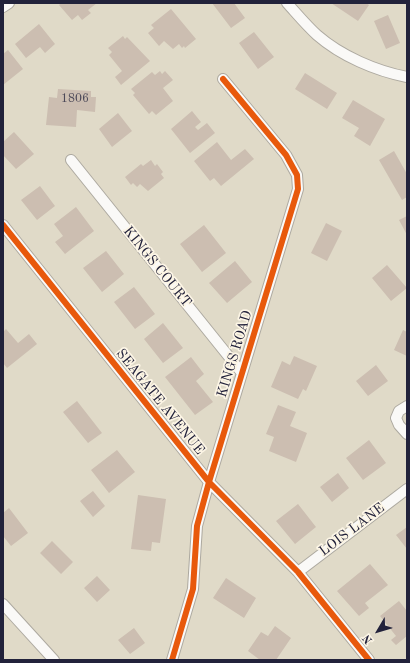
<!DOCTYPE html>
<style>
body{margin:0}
#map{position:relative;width:410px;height:663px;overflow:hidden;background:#e0dac8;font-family:"Old Standard TT",serif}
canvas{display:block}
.frame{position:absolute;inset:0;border:4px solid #22223b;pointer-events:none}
.north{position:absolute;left:358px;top:611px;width:40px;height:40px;-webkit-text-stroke:3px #fcf5e5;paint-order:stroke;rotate:232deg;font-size:11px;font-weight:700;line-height:16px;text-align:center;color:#22223b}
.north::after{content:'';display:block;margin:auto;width:14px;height:18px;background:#22223b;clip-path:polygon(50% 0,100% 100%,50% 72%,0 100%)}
</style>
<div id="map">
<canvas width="410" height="663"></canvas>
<div class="frame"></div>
<div class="north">N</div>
</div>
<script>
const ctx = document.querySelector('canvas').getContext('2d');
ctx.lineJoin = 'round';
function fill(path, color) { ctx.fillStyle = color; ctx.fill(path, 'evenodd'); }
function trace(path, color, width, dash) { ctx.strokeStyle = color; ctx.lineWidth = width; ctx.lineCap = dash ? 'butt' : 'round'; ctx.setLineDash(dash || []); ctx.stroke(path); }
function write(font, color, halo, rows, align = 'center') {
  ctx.font = font + ' "Old Standard TT",serif'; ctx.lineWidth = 3.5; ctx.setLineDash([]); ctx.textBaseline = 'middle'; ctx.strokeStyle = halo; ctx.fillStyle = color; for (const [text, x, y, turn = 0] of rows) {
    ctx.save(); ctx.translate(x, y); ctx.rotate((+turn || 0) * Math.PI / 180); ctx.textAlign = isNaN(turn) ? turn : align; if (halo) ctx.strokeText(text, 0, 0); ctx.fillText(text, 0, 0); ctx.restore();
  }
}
fill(new Path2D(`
 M61 3H97L88 10 91 13 82 20 78 15 72 20 59 5Z
 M212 3H234L245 18 231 28Z
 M331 3H366L369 5 358 21Z
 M171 9 196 39 185 48 184 46 182 48 179 44 173 49 164 41 159 46 148 33 154 28 151 25Z
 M388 15 400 43 386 49 374 21Z
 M39 24 55 44 45 53 40 47 26 58 15 44Z
 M254 32 274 57 258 69 239 43Z
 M123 36 125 39 127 37 150 61 121 85 115 77 122 71 109 55 112 52 108 48Z
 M8 50 23 69 3 85V54Z
 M160 71 162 74 165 71 173 80 163 88 173 101 156 115 152 111 149 114 133 95 135 93 131 89 152 72 155 75Z
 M305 73 337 93 327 109 295 89Z
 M58 89 91 91V97H96L95 112 77 110 76 127 46 125 49 97 57 98Z
 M353 100 385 119 370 146 354 136 359 128 342 118Z
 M192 111 201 122 195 127 198 130 207 123 215 133 190 153 171 129Z
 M118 113 132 131 112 147 99 129Z
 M14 132 34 154 16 169 3 155V142Z
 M217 142 231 160 245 149 254 159 221 186 214 178 210 181 194 161Z
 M394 151 407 174V197L402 200 379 160Z
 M151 160 155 166 157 164 163 172 161 174 164 178 148 191 140 184 137 187 133 183 131 185 125 177 141 164 143 166Z
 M40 186 55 206 37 220 21 200Z
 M76 207 94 231 65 254 55 242 63 236 54 224Z
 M407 216V235L399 220Z
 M326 223 342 231 327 261 311 253Z
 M204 225 226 253 202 272 180 244Z
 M106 251 124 274 102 292 83 268Z
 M235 261 252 282 227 303 209 283Z
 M387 265 407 288 391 301 372 278Z
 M134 287 155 314 135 329 114 302Z
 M163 323 183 348 163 363 144 339Z
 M6 329 18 343 29 334 37 344 7 368 3 363V332Z
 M403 330 407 332V356L394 350Z
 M294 356 317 366 306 391 303 389 298 399 271 387 282 361 290 365Z
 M191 357 204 374 196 381 213 402 195 415 165 377Z
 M376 365 388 381 368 396 356 381Z
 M77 401 102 433 88 443 63 412Z
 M278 405 296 412 290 426 307 433 296 462 269 451 274 437 266 434Z
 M369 440 386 463 363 480 346 458Z
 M117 450 135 472 109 493 91 470Z
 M338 473 349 488 332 502 320 487Z
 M93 491 105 506 93 517 80 501Z
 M138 495 166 499 160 543 152 542 151 551 131 549Z
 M298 504 316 527 295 544 276 521Z
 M9 508 28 533 11 546 3 536V513Z
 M407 527V549L396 535Z
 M52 541 73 562 61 574 40 553Z
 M370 564 388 585 365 603 369 608 359 616 337 591Z
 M97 576 110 590 97 602 84 588Z
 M226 578 256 598 244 618 213 598Z
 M399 601 407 611V636L396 645 391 640 396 636 380 616Z
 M275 626 291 638 276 660H260L248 651 261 632 268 636Z
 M134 628 145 643 130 654 118 640Z`), '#ccbeb1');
const street = new Path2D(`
 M287 3C297 14 307 26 317 35 341 56 376 71 407 77
 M3 7 9 3
 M71 160 242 373
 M3 225 209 482 298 572 369 660
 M407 406 399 411 396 418 399 425 407 434
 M298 572 407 489
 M3 604 54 660
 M172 660 193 589 197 526 209 482 298 189 297 175 286 155 223 79`);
trace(street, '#ada9a0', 12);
trace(street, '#faf9f7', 10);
trace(new Path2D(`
 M3 225 209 482 298 572 369 660
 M172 660 193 589 197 526 209 482 298 189 297 175 286 155 223 79`), '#e8590c', 6);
write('12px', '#4c4958', null, [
 ["1806",75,99]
]);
write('14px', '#22223b', '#fcf5e5', [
 ["KINGS COURT",157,267,51],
 ["KINGS ROAD",235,354,-73],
 ["SEAGATE AVENUE",160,402,51],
 ["LOIS LANE",352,530,-37]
]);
</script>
